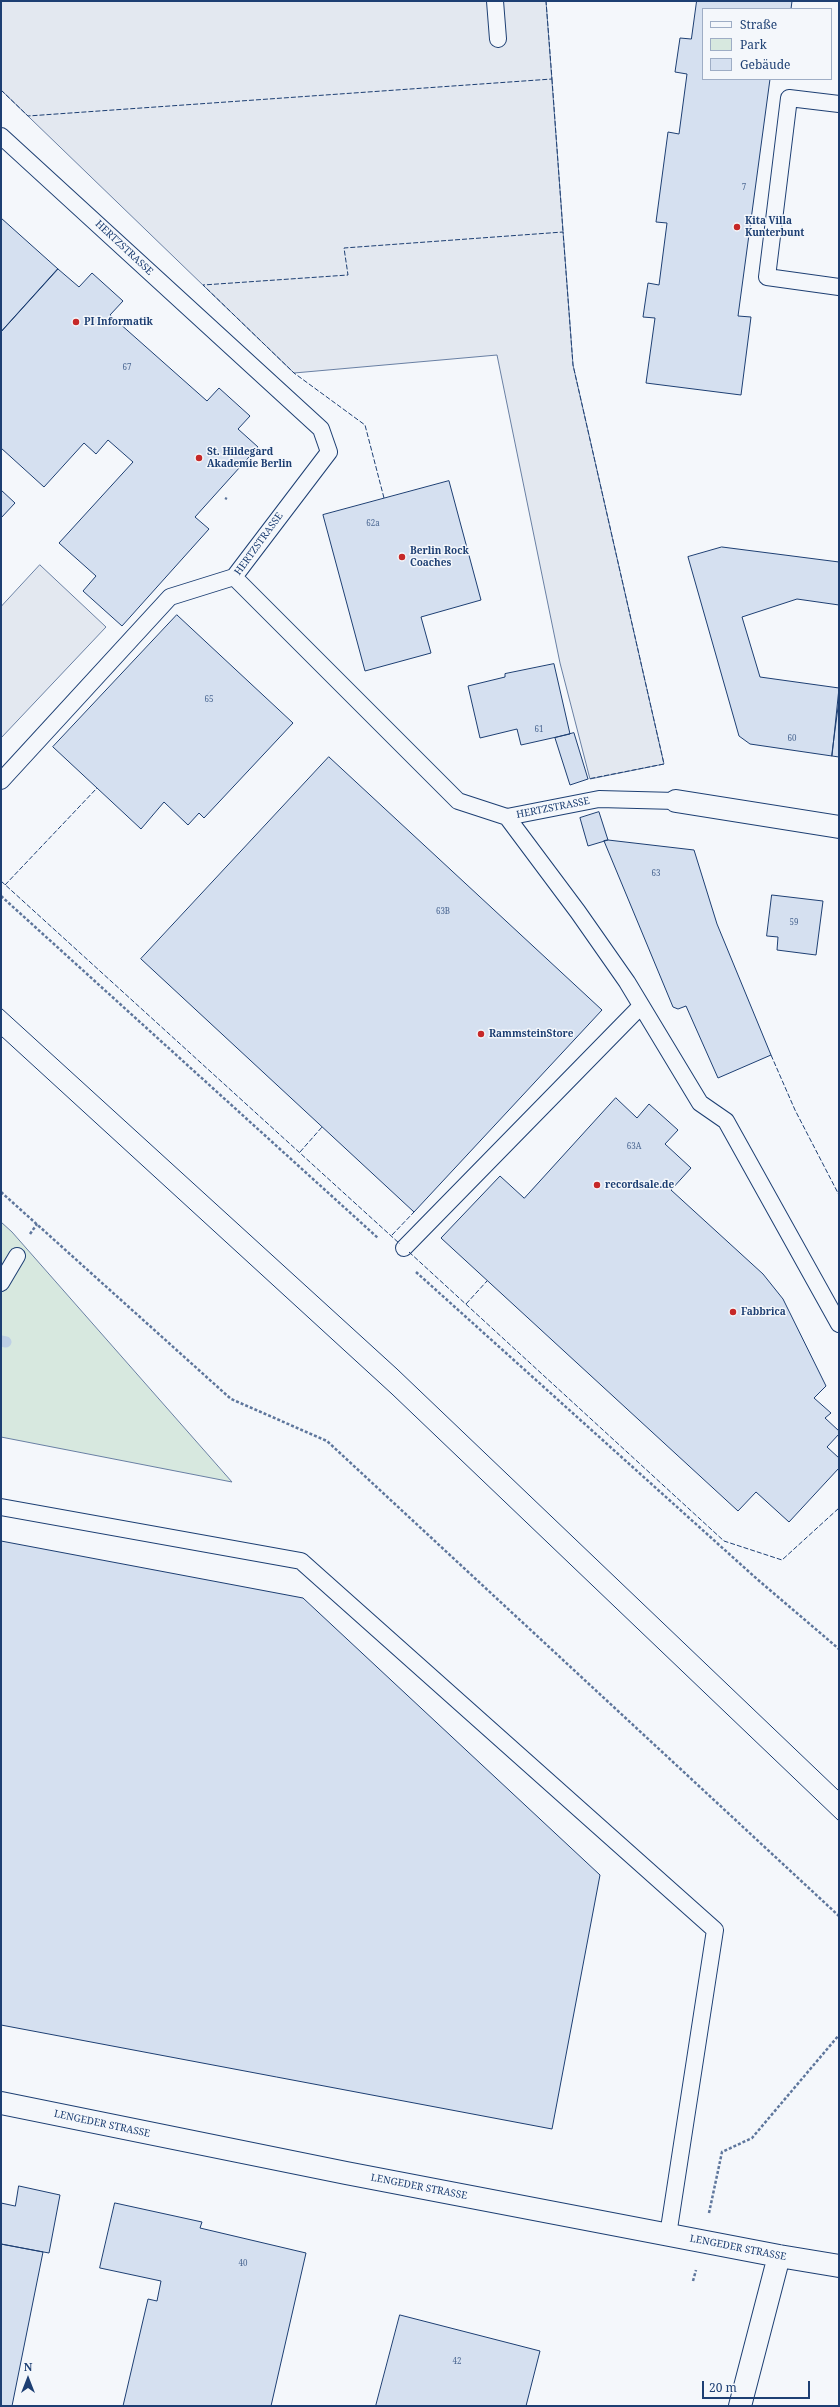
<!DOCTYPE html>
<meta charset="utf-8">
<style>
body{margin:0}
#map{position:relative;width:840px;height:2407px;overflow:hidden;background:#f4f7fb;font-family:"Noto Serif",serif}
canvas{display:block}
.frame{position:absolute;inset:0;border:2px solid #1d3f73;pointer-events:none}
.legend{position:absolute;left:702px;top:8px;width:130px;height:72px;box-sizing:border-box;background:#f4f7fb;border:1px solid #9eadc5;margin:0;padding:5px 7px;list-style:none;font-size:12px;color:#1d3f73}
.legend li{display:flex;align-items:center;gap:8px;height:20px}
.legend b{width:20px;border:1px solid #9eadc5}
.north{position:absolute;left:8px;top:2359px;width:40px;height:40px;-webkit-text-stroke:3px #f4f7fb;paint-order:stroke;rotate:0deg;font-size:11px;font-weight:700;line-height:16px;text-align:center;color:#1d3f73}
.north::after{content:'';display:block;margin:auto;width:14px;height:18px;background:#1d3f73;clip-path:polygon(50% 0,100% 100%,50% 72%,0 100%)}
.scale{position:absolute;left:702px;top:2381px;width:108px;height:18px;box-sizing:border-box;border:2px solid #1d3f73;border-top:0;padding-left:5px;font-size:12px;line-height:14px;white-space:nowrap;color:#1d3f73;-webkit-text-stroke:3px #f4f7fb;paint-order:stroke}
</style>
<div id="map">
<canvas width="840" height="2407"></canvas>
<div class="frame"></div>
<ul class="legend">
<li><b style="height:5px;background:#f4f7fb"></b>Straße</li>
<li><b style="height:11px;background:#d7e8df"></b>Park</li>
<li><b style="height:11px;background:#d5e0f0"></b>Gebäude</li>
</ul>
<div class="north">N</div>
<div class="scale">20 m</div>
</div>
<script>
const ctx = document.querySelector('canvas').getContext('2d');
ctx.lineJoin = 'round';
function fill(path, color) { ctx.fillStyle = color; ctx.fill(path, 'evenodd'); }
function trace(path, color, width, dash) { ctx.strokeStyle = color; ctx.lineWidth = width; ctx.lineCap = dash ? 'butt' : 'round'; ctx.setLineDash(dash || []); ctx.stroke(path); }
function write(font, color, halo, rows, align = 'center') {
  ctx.font = font + ' "Noto Serif",serif'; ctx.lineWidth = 3; ctx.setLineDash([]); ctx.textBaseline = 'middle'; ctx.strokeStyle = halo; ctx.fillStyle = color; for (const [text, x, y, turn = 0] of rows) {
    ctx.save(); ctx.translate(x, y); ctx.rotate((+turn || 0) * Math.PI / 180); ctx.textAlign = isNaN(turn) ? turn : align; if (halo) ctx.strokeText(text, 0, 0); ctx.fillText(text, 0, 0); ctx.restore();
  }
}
const green = new Path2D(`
 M1 1222 12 1232 232 1482 1 1437Z`);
fill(green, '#d7e8df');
trace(green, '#687fa3', 1);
const parking = new Path2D(`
 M1 1H546L573 365 664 764 590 779 560 663 497 355 294 373 1 90Z
 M40 565 106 627 1 738V607Z`);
fill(parking, '#e3e8f0');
trace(parking, '#687fa3', 1);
trace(new Path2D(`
 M1 1341 6 1342`), '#bed0e5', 11);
const building = new Path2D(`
 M697 1H792L791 9H703V79H770L738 316 751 317 741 395 646 383 655 318 643 317 648 283 659 285 667 223 656 222 668 132 679 134 687 74 675 72 680 38 691 39Z
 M1 218 58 269 1 332Z
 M58 269 79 287 92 273 123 301 110 315 207 401 219 388 250 416 238 429 258 447 195 517 209 529 122 626 83 591 96 576 59 543 133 462 108 440 96 454 84 443 44 487 1 448V332Z
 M449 481 481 600 421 617 431 653 365 671 323 515Z
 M1 490 15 503 1 518Z
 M722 547 839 562V605L797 599 742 617 760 677 839 688 832 756 750 744 739 736 688 557Z
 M177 615 293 723 204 818 199 813 188 825 164 802 141 829 53 747Z
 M554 664 570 734 521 745 517 729 480 738 468 686 505 677V674Z
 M839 700V757L832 756Z
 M574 733 588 779 570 785 555 738Z
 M329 757 602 1010 414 1212 141 959Z
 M599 812 608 840 588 846 580 818Z
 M608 840 694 850 717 924 771 1055 718 1078 686 1006 678 1009 673 1007 604 841Z
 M772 895 823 901 816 955 777 950 778 937 767 936Z
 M616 1098 637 1118 649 1104 678 1130 665 1144 691 1168 671 1190 763 1274 783 1299 826 1386 814 1398 831 1413 825 1418 839 1431V1434L827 1447 839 1458V1468L789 1522 756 1492 738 1511 441 1238 500 1176 524 1198Z
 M1 1541 303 1598 600 1875 552 2129 1 2025Z
 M19 2186 60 2195 49 2253 1 2244V2203L15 2206Z
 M115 2203 202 2222 200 2228 306 2253 271 2406H123L148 2299 157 2301 161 2281 100 2268Z
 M1 2244 43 2252 12 2406H1Z
 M400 2315 540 2351 526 2406H376Z`);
fill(building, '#d5e0f0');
trace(building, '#1d3f73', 1);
const lane = new Path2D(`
 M495 1 498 39
 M839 104 789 98 767 277 839 287
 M1 136 321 429 329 452 234 577 458 801 507 817 599 799 676 801
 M1 781 170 597 234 577
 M507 817 578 912 627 982 700 1103 726 1121 839 1324
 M404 1248 641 1006
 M1 1283 17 1256
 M1 1507 301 1561 715 1930 668 2235`);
const street = new Path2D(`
 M676 801 839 827
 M1 2103 346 2173 779 2256 839 2266
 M740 2406 779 2256`);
trace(lane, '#1d3f73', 18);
trace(street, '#1d3f73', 24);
trace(new Path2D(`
 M225 498 227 499
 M1 896 378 1238
 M1 1192 231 1399 327 1441 839 1916
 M30 1234 37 1224
 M416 1272 757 1579 839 1649
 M709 2213 722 2152 752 2138 839 2035
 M693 2281 696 2270`), '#5e769c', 2.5, [3, 2]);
trace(lane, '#f4f7fb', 16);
trace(street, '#f4f7fb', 22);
trace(new Path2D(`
 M1 1008 397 1369 839 1791
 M1 1036 392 1394 839 1821`), '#1d3f73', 1);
trace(new Path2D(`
 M552 79 563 232
 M1 90 28 116 552 79 546 1
 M384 498 365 425 294 373 203 285 348 275 344 248 563 232 573 365 664 764 588 779
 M1 881 400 1244
 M5 885 97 788
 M771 1055 795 1110 839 1195
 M300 1152 322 1127
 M392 1235 414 1212
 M409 1252 724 1541 782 1560 839 1508
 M466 1304 487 1281`), '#1d3f73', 1, [5, 2]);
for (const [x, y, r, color] of [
 [737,227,4,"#c62828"],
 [76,322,4,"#c62828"],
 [199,458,4,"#c62828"],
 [402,557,4,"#c62828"],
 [481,1034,4,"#c62828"],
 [597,1185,4,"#c62828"],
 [733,1312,4,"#c62828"]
]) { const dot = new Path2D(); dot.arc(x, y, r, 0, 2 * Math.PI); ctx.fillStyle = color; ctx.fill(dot); trace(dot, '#f4f7fb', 1.5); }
write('8px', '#4b6792', null, [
 ["7",744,188],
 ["67",127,368],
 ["62a",373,524],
 ["65",209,700],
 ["61",539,730],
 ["60",792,739],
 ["63",656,874],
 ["63B",443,912],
 ["59",794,923],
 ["63A",634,1147],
 ["40",243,2264],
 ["42",457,2362]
]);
write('bold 10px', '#1d3f73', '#f4f7fb', [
 ["Kita Villa",745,221],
 ["Kunterbunt",745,233],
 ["PI Informatik",84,322],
 ["St. Hildegard",207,452],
 ["Akademie Berlin",207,464],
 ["Berlin Rock",410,551],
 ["Coaches",410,563],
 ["RammsteinStore",489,1034],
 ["recordsale.de",605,1185],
 ["Fabbrica",741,1312]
], 'left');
write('10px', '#1d3f73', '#f4f7fb', [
 ["HERTZSTRASSE",124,248,43],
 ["HERTZSTRASSE",259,544,-54],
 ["HERTZSTRASSE",553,808,-11],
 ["LENGEDER STRASSE",102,2124,12],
 ["LENGEDER STRASSE",419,2187,11],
 ["LENGEDER STRASSE",738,2248,11]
]);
</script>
